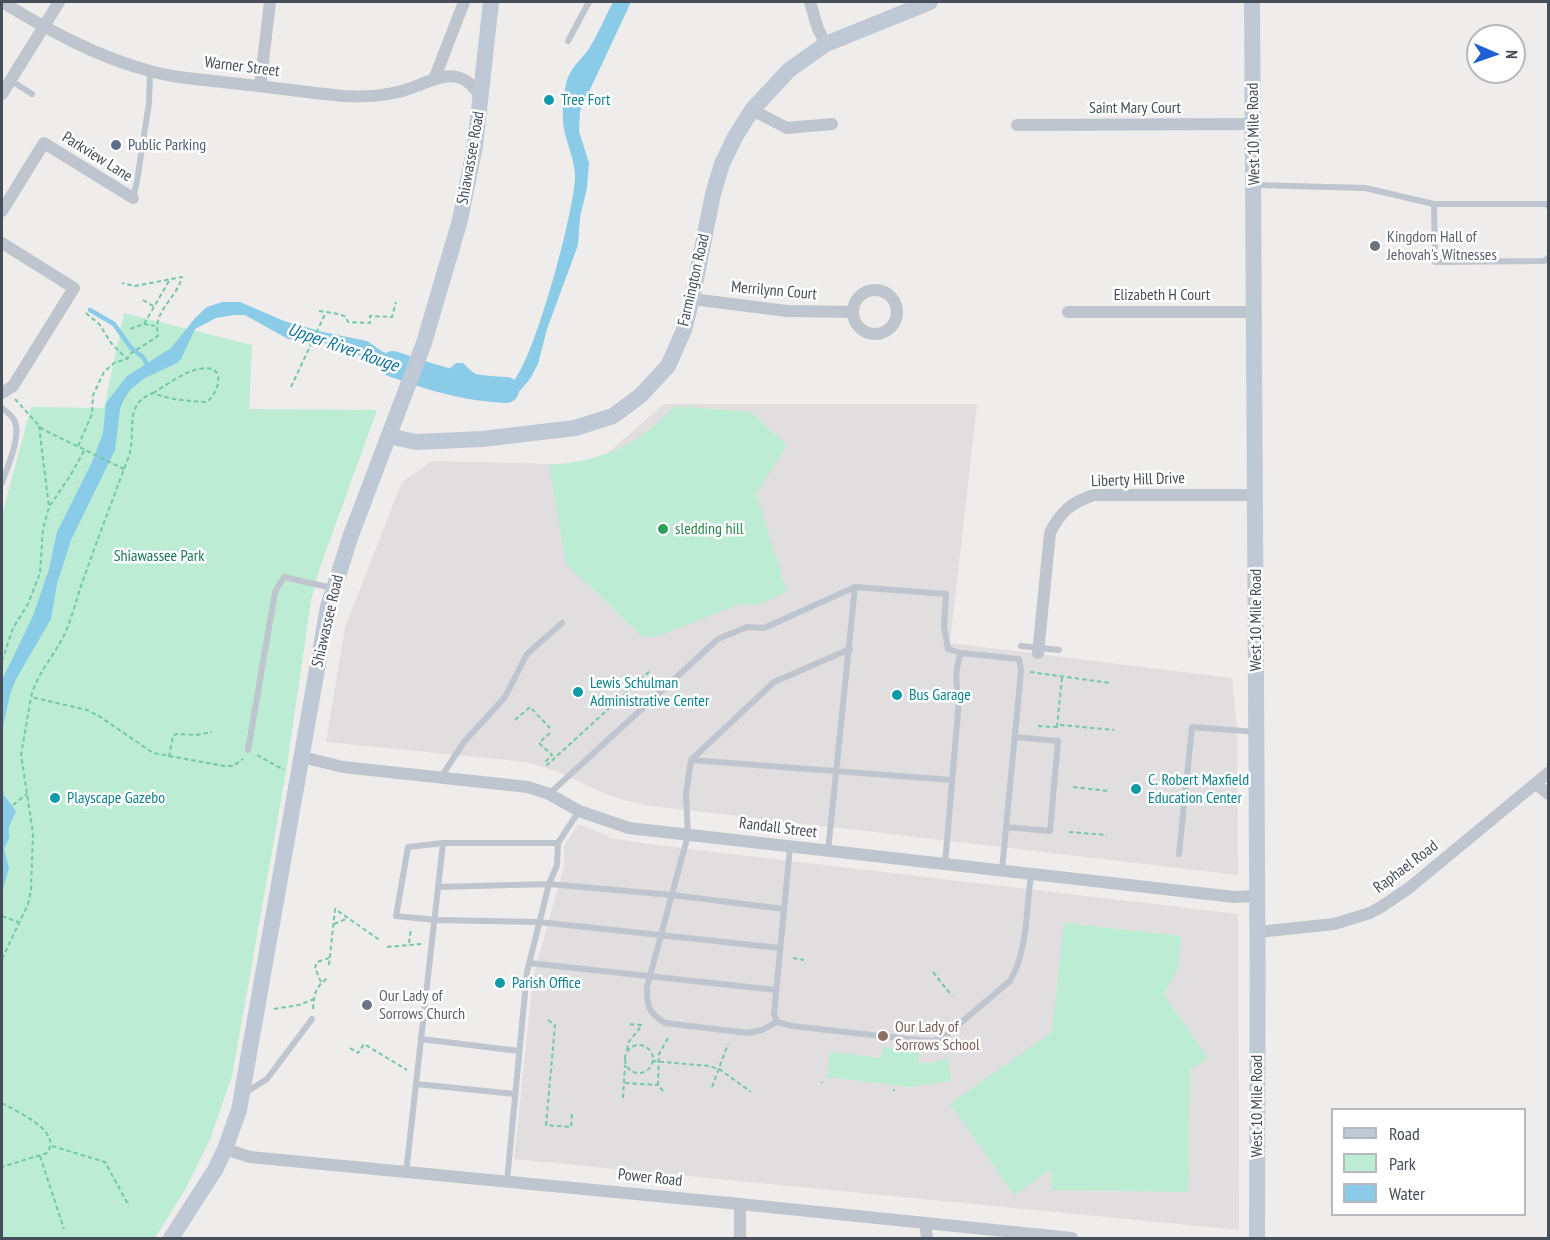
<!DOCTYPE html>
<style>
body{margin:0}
#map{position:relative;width:1550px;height:1240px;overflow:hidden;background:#efecec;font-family:"PT Sans Narrow",sans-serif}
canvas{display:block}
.frame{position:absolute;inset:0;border:3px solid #464e59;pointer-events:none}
.legend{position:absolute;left:1331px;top:1108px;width:195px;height:108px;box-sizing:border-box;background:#fff;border:2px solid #b5b8bd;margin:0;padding:8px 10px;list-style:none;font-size:18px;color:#464e59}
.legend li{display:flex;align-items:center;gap:12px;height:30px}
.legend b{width:30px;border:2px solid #b5b8bd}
.north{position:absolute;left:1466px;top:24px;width:60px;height:60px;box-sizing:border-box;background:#fff;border:2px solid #b5b8bd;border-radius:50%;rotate:92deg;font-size:16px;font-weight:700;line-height:24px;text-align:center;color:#464e59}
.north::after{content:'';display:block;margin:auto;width:21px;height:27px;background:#215ed4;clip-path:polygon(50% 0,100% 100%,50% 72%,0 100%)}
</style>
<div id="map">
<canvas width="1550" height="1240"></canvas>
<div class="frame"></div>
<ul class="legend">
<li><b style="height:8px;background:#bfc8d5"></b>Road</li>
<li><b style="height:16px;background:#bcecd3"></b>Park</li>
<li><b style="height:16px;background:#8acbe7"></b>Water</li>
</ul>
<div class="north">N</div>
</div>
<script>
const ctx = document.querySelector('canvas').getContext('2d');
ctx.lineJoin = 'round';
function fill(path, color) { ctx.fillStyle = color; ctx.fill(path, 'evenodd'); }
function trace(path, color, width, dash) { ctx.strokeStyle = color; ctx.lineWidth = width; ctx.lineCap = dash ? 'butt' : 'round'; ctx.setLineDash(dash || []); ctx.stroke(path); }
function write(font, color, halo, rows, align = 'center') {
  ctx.font = font + ' "PT Sans Narrow",sans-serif'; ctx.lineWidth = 5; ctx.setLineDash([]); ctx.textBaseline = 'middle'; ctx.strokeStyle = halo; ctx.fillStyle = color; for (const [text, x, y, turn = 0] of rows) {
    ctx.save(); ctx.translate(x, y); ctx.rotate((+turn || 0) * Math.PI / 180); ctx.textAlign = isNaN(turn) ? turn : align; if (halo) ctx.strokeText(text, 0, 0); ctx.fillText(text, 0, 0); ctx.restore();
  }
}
fill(new Path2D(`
 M664 404H977L950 643 1232 678 1237 728 1238 875 644 805 610 796 559 772 526 762 326 742 345 627 402 482 432 461 594 465Z
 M578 824 609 836 608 838 656 845 1238 914 1239 1230 514 1159 533 977 564 866V846Z`), '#e0dede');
fill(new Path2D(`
 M124 313 252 345 249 409 377 410 318 573 311 601 286 772 232 1076 210 1139 185 1190 155 1238H2V515L31 407 104 408Z
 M675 406 751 412 787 445 756 494 787 592 757 605 739 604 656 637 642 636 566 564 549 465C604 461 637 446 675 406Z
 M1064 923 1181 936 1178 968 1164 995 1208 1058 1190 1070 1188 1192 1051 1190V1169L1014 1195 950 1104 1052 1032Z
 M883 1047 919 1051 918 1063H932L948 1058 951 1081 910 1087 827 1077 830 1052 881 1058Z`), '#bcecd3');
fill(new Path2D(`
 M613 2H631L580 111 579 131 589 163 587 188 580 217 578 245 547 329 538 364 530 379 517 394 501 399 481 398 475 394 467 380 461 377 411 374 386 370 363 357 324 343 288 339 245 315H233L216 318 195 329 181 359 177 363 145 378 131 389 124 399 120 409 115 450 71 540 57 584 51 619 16 679 10 694 2 732V680L33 616 49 569 57 532 92 462 103 433 106 403 127 376 171 348 196 317 207 307 222 302H240L284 321 323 332 367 341 383 352 436 369H449L456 363H463C475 375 490 387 510 385 533 367 574 212 575 178 575 162 569 149 565 134 561 118 563 100 566 84 569 69 579 62 588 50 598 35 605 17 613 2Z
 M2 782 4 795 16 811 9 827V838L4 849 9 868 2 893Z`), '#8acbe7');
trace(new Path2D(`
 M90 310 114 324 131 348 144 358 146 363`), '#8acbe7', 4.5);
trace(new Path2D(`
 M393 364C430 377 467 389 506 390`), '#8acbe7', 26);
trace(new Path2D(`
 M143 300 155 307
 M319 311 339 314 346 317 348 322 370 323V316L392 317 396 302
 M86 313 100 325 111 343 127 359
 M144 324 155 326
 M130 329 144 324 169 281
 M291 387 326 312
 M153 393C167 385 183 372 199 369 226 363 221 390 207 402 188 401 171 400 153 393 126 403 134 426 131 447 130 455 126 463 124 469 111 504 98 538 86 572 78 592 74 613 65 633 55 655 37 673 31 697L87 710 99 716 153 753 224 766H233L243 759
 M15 399 42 429 124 469
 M39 426 49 507
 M78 446 92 414 93 395 104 372 114 363 127 359 130 354 158 336C152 311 176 300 182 277L135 286 122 283
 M2 661 13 628 28 604 40 573 43 529 49 507 70 476 85 449
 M1030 672 1110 683
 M515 720 530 707 550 728
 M1038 726 1057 727 1061 725 1114 730
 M1057 727 1062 677
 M550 733 539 743 552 755 545 762 547 765 651 670
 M257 755 284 770
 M169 757 173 736 176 734 196 735 212 732
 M1073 787 1108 791
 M13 805 27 794
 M1069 832 1107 835
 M2 916 18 922
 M334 924 348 918
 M409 943 411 928
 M387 947 421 944
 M793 958 804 960
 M2 959 28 904 31 890 33 833 21 755 31 697
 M329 965 335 909 381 941
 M933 972 952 996
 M321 982 315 968 317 962 329 958
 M274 1009 299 1005 314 999
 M313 1009C314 993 316 986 329 977
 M548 1020 555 1025 546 1125 571 1127 572 1114
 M919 1032 921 1019
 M625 1059a14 14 0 1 1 28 0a14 14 0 1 1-28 0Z
 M350 1048 358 1053 364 1044 407 1070
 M627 1050 628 1043 642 1025 627 1024
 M652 1061 709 1066 719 1069 751 1092
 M625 1083 658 1085
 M822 1083V1082
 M712 1087 728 1044
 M663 1091 658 1085 659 1054 668 1038
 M894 1091V1089
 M623 1098 625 1065
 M2 1103C17 1112 63 1131 47 1153L2 1167
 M52 1146 105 1162 129 1206
 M40 1156 64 1229`), '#75c8a7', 2, [4.5, 3]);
trace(new Path2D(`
 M568 41 589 2
 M10 80 32 94
 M1255 185 1365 188 1434 204H1547L1548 206
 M133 198 137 181 149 103 150 72
 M1434 204 1435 262 1544 261 1548 258
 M2 408C7 412 13 416 15 422 21 437 7 468 2 483
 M1021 646 1059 650
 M248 750 275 592 284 577 332 588
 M691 760 952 780
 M441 777 464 742 505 697 527 654 562 623
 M549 794 718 639 747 627 764 628 855 587 946 594 944 626 948 649 961 653 1019 659 1021 671 1002 870
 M1006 827 1050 831 1058 741 1015 737
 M443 843 408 847 396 916 436 920 539 922 780 948
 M790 847 774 1014 777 1022 792 1026 917 1040 933 1041 944 1037 1010 981C1028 950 1026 910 1031 875
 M828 851 855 587
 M1179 854 1192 727 1256 732
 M945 864 959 700C955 684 955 669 961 653
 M438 887 549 884 672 895 784 909
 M529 963 776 990
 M777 1022 762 1030 748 1033 665 1023C648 1012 647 1007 647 987L688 835 686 794 691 760 774 682 850 649
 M421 1039 519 1051
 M416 1084 515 1094
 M245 1093 267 1079 312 1019
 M406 1173 443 843H558
 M507 1181 527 972 549 884 557 865 558 843 579 811`), '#bec5ce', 6);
trace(new Path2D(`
 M2 2C48 30 97 57 150 71 173 78 198 79 222 82 262 86 303 92 344 96 362 97 381 96 398 92 431 84 458 58 481 98
 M810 2 818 29 826 44
 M435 77 464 2
 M260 86 270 2
 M2 94 59 2
 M752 110 787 128 832 124
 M1017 125 1254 124
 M2 211 44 143 133 198
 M2 243 74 288 13 386 2 393
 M853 312a22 22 0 1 1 44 0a22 22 0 1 1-44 0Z
 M692 299 787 311 853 312
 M1068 312H1255
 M1038 653 1050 533C1060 512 1072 502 1094 495H1256
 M302 757 343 767 528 787 549 794 579 811 629 828 1234 897 1258 896
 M1536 784 1548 794
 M1258 932 1334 924 1370 913 1381 907 1409 888 1548 773
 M225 1149 250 1157 740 1204 1072 1238
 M925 1223 927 1238
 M740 1238V1204`), '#bec5ce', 12);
trace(new Path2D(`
 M1252 2C1256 414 1259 826 1257 1238
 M389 436 416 442 482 439 575 428 613 416 640 396 668 366 684 330 692 299 713 194 722 164 735 137 752 110 789 70 826 44 930 2
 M171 1238 215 1170 225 1149 239 1110 328 607 351 535 424 343 460 220 475 146 491 2`), '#bfc8d5', 16);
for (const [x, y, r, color] of [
 [549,100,6,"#0f9aa8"],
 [116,145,6,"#5c6f8a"],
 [1375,246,6,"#6b7280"],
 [663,529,6,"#2e9e5b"],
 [578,692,6,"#0f9aa8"],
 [897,695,6,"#0f9aa8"],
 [1136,789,6,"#0f9aa8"],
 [55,798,6,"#0f9aa8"],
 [500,983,6,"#0f9aa8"],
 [367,1005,6,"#6b7280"],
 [883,1036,6,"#8d6e63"]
]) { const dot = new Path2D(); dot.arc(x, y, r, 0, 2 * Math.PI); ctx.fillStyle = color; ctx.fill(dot); trace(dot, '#fff', 2); }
write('16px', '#464e59', '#fff', [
 ["Warner Street",242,67,7],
 ["Saint Mary Court",1135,108],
 ["West 10 Mile Road",1254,134,-91],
 ["Parkview Lane",97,157,32],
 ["Shiawassee Road",471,158,-80],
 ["Farmington Road",694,280,-77],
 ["Merrilynn Court",774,291,5],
 ["Elizabeth H Court",1162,295],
 ["Liberty Hill Drive",1138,480,-2],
 ["West 10 Mile Road",1256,620,-90],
 ["Shiawassee Road",328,621,-77],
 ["Randall Street",778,828,7],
 ["Raphael Road",1406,867,-37],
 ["West 10 Mile Road",1257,1106,-90],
 ["Power Road",650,1178,6]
]);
write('16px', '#0d838f', '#fff', [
 ["Tree Fort",561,100],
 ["Lewis Schulman",590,683],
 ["Administrative Center",590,701],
 ["Bus Garage",909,695],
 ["C. Robert Maxfield",1148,780],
 ["Education Center",1148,798],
 ["Playscape Gazebo",67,798],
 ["Parish Office",512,983]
], 'left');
write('16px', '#4e5e75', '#fff', [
 ["Public Parking",128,145]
], 'left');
write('16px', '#5b616d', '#fff', [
 ["Kingdom Hall of",1387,237],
 ["Jehovah's Witnesses",1387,255],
 ["Our Lady of",379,996],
 ["Sorrows Church",379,1014]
], 'left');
write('16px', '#27864d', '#fff', [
 ["sledding hill",675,529]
], 'left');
write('16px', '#1b7651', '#fff', [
 ["Shiawassee Park",159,556]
]);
write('16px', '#785e54', '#fff', [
 ["Our Lady of",895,1027],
 ["Sorrows School",895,1045]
], 'left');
write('italic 18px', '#13749f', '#fff', [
 ["Upper River Rouge",343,348,19]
]);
</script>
